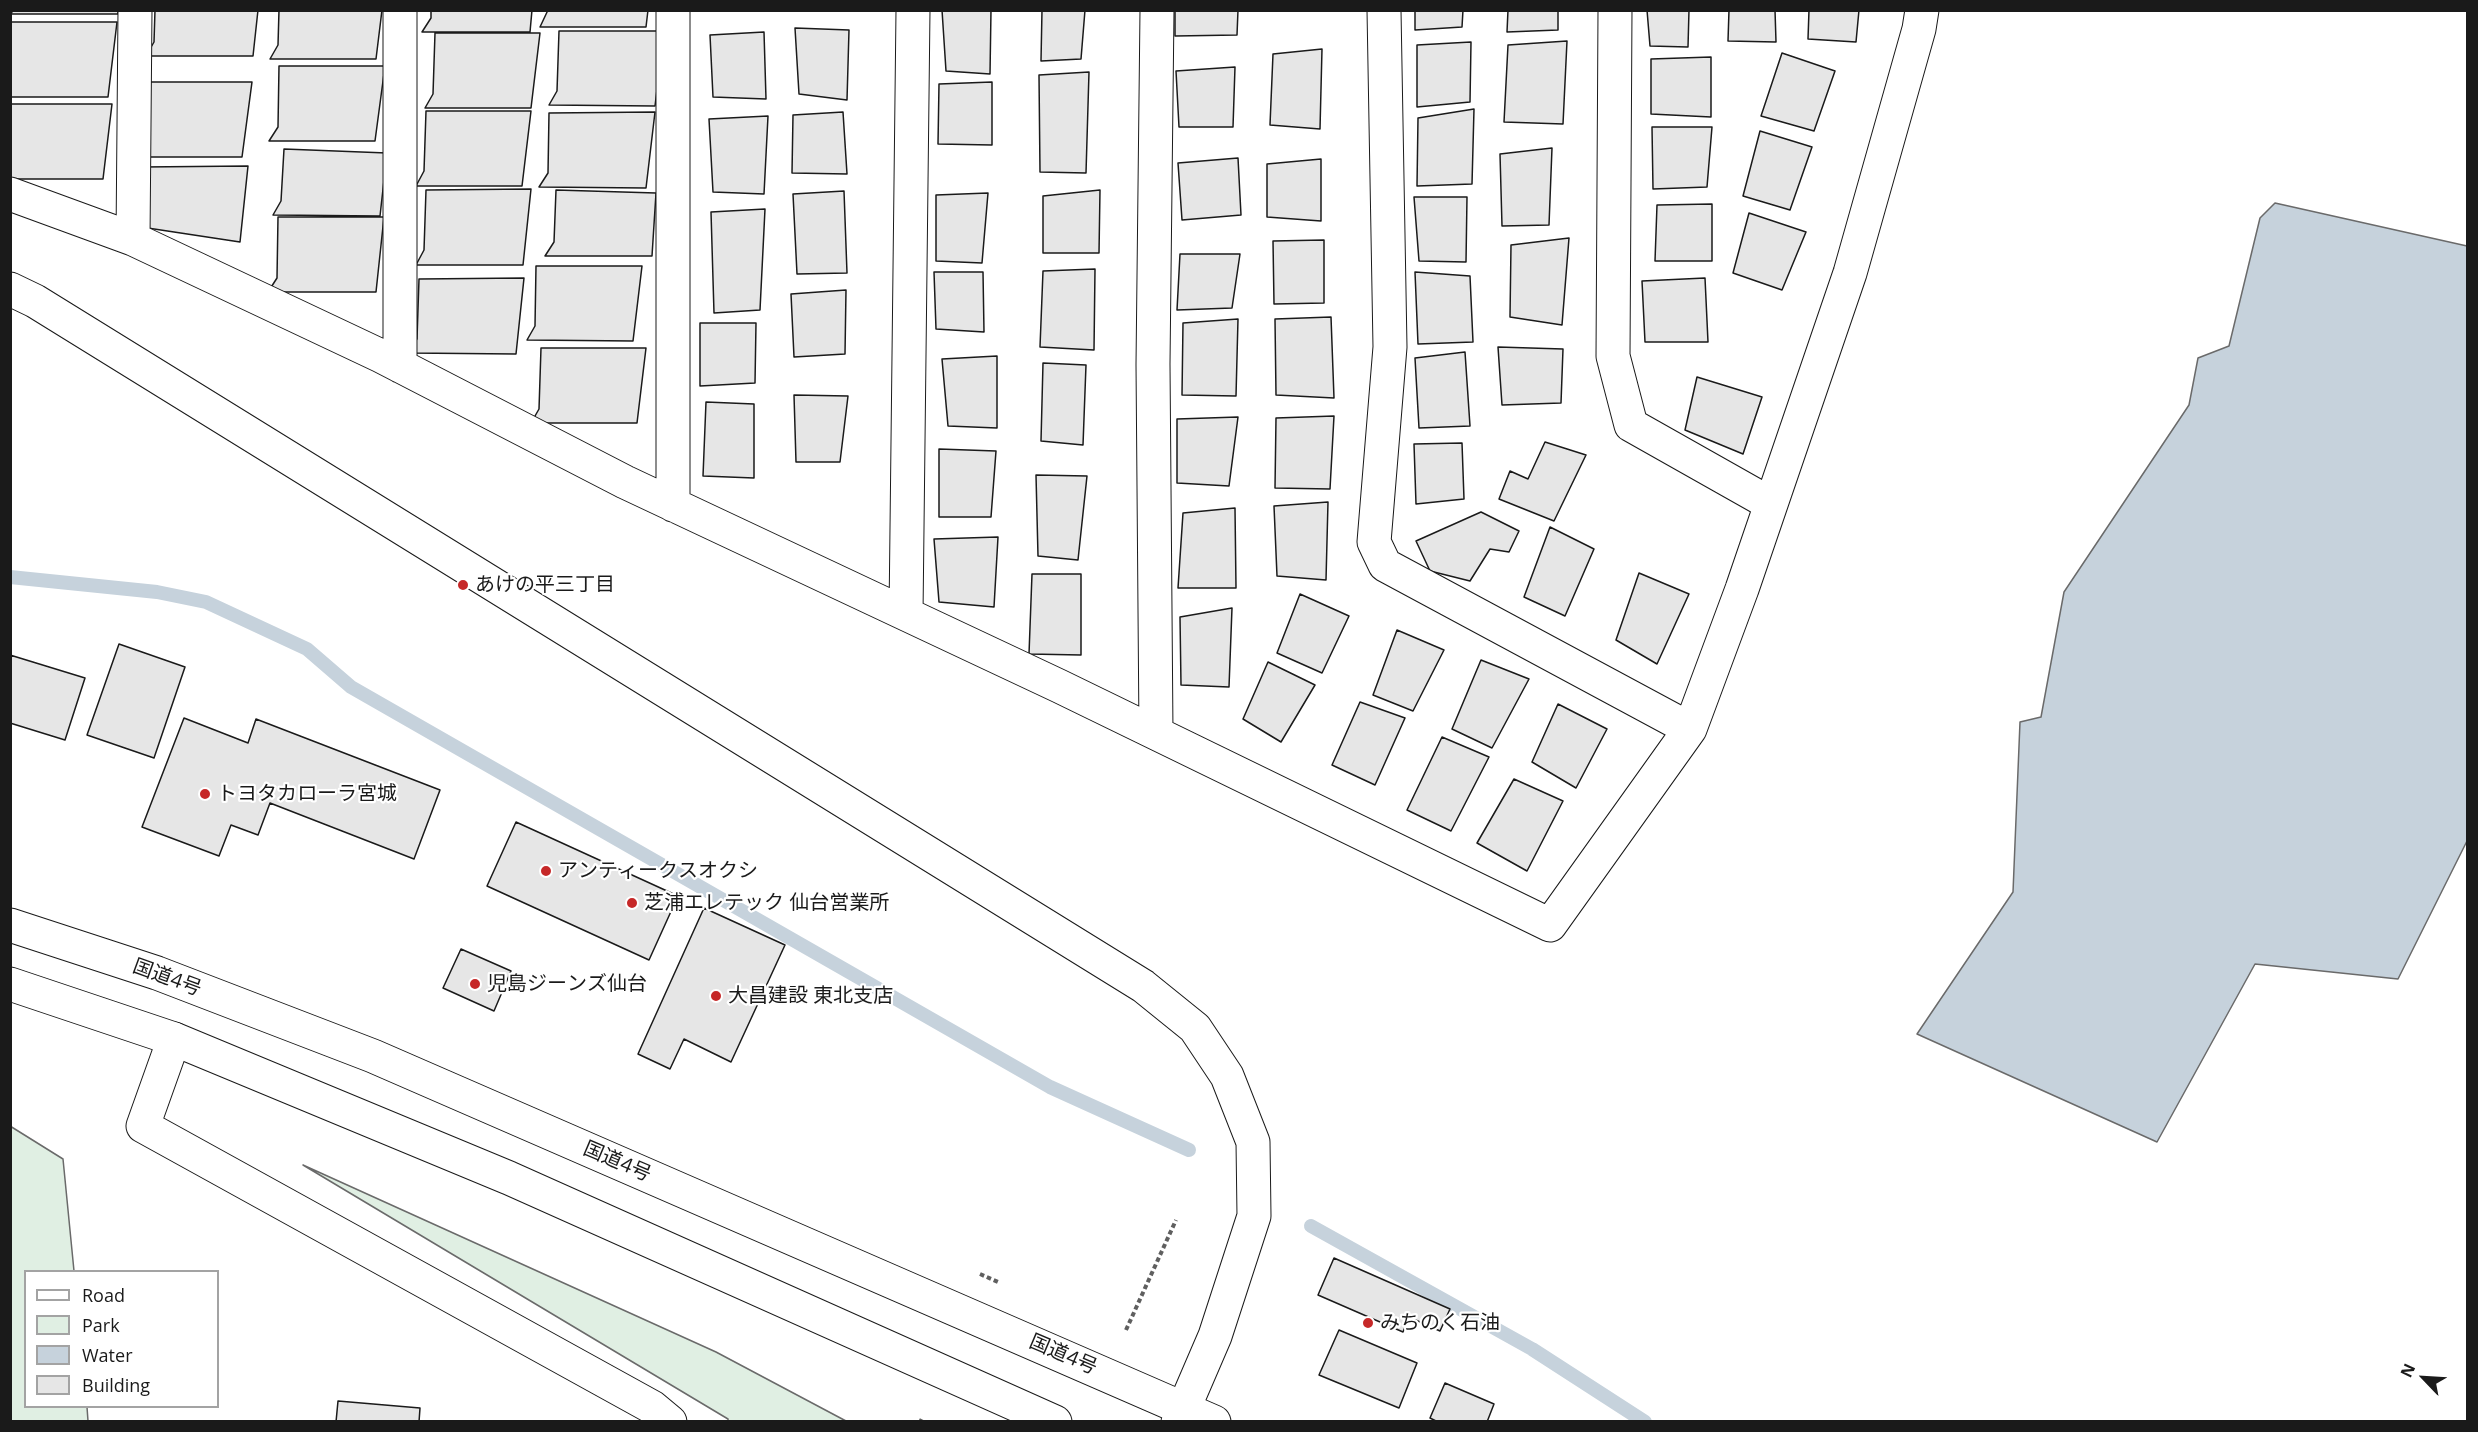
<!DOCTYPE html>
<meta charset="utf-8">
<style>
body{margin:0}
#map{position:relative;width:2478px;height:1432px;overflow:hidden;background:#fff;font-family:"Open Sans",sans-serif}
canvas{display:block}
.frame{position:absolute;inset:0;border:12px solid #1a1a1a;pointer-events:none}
.legend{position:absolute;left:24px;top:1270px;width:195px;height:138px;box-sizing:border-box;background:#fff;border:2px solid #a3a3a3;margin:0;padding:8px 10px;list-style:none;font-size:18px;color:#1a1a1a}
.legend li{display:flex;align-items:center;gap:12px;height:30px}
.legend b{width:30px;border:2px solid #a3a3a3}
.north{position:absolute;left:2394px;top:1348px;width:60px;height:60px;-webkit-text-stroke:4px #fff;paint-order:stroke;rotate:295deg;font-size:16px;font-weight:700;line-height:24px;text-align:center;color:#1a1a1a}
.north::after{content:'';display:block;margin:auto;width:21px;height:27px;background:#1a1a1a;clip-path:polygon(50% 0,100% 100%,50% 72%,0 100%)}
</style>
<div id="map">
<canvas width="2478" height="1432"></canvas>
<div class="frame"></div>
<ul class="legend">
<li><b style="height:8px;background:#fff"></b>Road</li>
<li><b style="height:16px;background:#e0efe3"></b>Park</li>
<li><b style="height:16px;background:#c6d2dc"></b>Water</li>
<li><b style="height:16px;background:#e6e6e6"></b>Building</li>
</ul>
<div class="north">N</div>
</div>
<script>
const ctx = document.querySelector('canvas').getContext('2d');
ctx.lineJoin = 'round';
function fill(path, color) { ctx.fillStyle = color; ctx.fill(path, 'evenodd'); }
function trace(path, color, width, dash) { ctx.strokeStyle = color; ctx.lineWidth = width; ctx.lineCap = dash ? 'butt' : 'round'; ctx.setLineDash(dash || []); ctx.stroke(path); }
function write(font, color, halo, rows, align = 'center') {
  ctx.font = font + ' "Open Sans","Noto Sans JP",sans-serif'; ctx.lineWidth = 4.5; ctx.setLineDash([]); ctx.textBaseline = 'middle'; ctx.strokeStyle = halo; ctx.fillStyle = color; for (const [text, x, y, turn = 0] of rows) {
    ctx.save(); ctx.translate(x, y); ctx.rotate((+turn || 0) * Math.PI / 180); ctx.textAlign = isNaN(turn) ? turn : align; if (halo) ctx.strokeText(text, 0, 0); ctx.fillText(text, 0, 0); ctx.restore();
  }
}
const green = new Path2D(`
 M10 1126 63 1159 74 1271 26 1272V1406L87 1407 88 1421H11Z
 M303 1165 716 1352 846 1421H728V1419Z`);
fill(green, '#e0efe3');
trace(green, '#6a6a6a', 1.5);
const water = new Path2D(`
 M2275 203 2467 246V841L2398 979 2255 964 2157 1142 1917 1034 2013 892 2020 722 2041 717 2064 592 2189 405 2198 358 2229 346 2260 218Z`);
fill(water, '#c6d2dc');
trace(water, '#6a6a6a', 1.5);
trace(new Path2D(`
 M10 577 157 592 206 602 307 649 351 687 1050 1087 1189 1150
 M1311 1226 1532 1349 1645 1422`), '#c6d2dc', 14);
const building = new Path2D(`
 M13 10H118V14H11Z
 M155 10H258L253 56H146L154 42Z
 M279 10H382L376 59H270L278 45Z
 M431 10H532L530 32H422L431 18Z
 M548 10H648L646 27H540Z
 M942 10H991L990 74 946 71Z
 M1042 10H1085L1081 59 1041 61Z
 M1175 10H1238L1237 35 1175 36Z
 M1415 10H1463L1462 27 1415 30Z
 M1508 10H1558V30L1507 32Z
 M1647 10H1689L1688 47 1650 46Z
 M1729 10H1775L1776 42 1728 41Z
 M1809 10H1859L1856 42 1808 39Z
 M11 22H117L108 97H10Z
 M795 28 849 30 847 100 799 94Z
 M559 31H664L655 106 549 105 557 91Z
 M764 32 766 99 713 97 710 35Z
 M435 33H540L531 108H425L433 94Z
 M1567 41 1563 124 1504 122 1508 45Z
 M1471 42 1470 102 1417 107V45Z
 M1322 49 1320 129 1270 125 1273 54Z
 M1782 53 1835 71 1814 131 1761 116Z
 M1711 57V117L1651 114V59Z
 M279 66H385L375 141H269L278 127Z
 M1235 67 1233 127H1179L1176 71Z
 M1089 72 1086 173 1040 172 1039 75Z
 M146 82H252L242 157H136Z
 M992 82V145L938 144 939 84Z
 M10 104H112L103 179H10Z
 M1474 109 1472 184 1417 186 1418 118Z
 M426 111H531L522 186H416L424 171Z
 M655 112 646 188 539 187 548 173 549 113Z
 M843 112 847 174 792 173 793 115Z
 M768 116 764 194 713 192 709 119Z
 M1652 127H1712L1707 187 1653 189Z
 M1760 131 1812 147 1790 210 1743 196Z
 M1552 148 1549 225 1502 226 1500 154Z
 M284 149 387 153 380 216 273 215 281 201Z
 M1238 158 1241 215 1182 220 1178 163Z
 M1321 159V221L1267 217V164Z
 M248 166 240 242 141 227 142 167Z
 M531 189 523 265H416L424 250 426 190Z
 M556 190 656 193 652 256H545L554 242Z
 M1100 190 1099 253H1043V196Z
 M844 191 847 273 797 274 793 194Z
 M988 193 982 263 936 261V195Z
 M1414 197H1467L1466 262 1419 261Z
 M1712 204V261H1655L1657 205Z
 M765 209 760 310 714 313 711 212Z
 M1749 213 1806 232 1782 290 1733 273Z
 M278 217H384L376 292H268L277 278Z
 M1569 238 1562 325 1510 317 1511 245Z
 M1324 240V303L1274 304 1273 241Z
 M1180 254H1240L1232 308 1177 310Z
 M536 266H642L633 341 527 340 535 326Z
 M1095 269 1094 350 1040 347 1043 271Z
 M934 272H983L984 332 936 329Z
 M1415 272 1470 276 1473 342 1418 344Z
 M524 278 516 354 409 353 417 339 419 279Z
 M1705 278 1708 342H1645L1642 281Z
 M846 290 845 354 794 357 791 294Z
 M1331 317 1334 398 1276 395 1275 319Z
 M1238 319 1236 396 1182 395 1183 323Z
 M700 323H756L755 383 700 386Z
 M1498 347 1563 349 1561 403 1502 405Z
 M541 348H646L637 423H531L539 409Z
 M1465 352 1470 426 1419 428 1415 358Z
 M997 356V428L948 426 942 359Z
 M1043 363 1086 365 1083 445 1041 441Z
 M1697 377 1762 397 1743 454 1685 430Z
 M794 395 848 396 840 462H796Z
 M706 402 754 404V478L703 476Z
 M1334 416 1330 489 1275 488 1276 418Z
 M1238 417 1229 486 1177 483V419Z
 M1545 442 1586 455 1554 521 1499 499 1510 471 1528 479Z
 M1462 443 1464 499 1416 504 1414 444Z
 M939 449 996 451 991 517H939Z
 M1036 475 1087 476 1078 560 1038 556Z
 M1328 502 1326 580 1277 576 1274 506Z
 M1235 508 1236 588H1178L1183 513Z
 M1481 512 1519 531 1509 552 1490 549 1470 581 1430 571 1416 541Z
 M1550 527 1594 549 1565 616 1524 597Z
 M998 537 994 607 939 602 934 539Z
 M1639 573 1689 594 1657 664 1616 640Z
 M1032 574H1081V655L1029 654Z
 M1300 594 1349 616 1322 673 1277 653Z
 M1232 608 1229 687 1181 685 1180 617Z
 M1397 630 1444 650 1413 711 1373 695Z
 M119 644 185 667 154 758 87 735Z
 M10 655 85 678 65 740 10 723Z
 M1481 660 1529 679 1492 748 1452 729Z
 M1268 662 1315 685 1281 742 1243 719Z
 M1360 702 1405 718 1375 785 1332 765Z
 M1558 704 1607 729 1576 788 1532 762Z
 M184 718 248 743 256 719 440 790 414 859 270 803 258 835 231 825 219 856 142 827Z
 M1442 737 1489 757 1451 831 1407 810Z
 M1514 779 1563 801 1527 871 1477 843Z
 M516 822 678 896 649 960 487 886Z
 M704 908 785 945 731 1062 684 1039 670 1069 638 1054Z
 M461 949 511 971 494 1011 443 988Z
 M1334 1258 1450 1309 1440 1331 1409 1317 1403 1332 1318 1295Z
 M1339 1330 1417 1363 1399 1408 1319 1375Z
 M1445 1383 1494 1404 1487 1422H1438L1430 1418Z
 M338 1401 420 1408 419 1422H336Z`);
fill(building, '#e6e6e6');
trace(building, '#1a1a1a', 1.5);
const street = new Path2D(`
 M673 10V505
 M1384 10 1390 347 1374 542 1385 565 1690 729
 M1615 10 1613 356 1631 425 1771 504
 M10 194 133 239 381 356 625 482 1059 686 1550 925 1690 729 1742 589 1850 273 1919 29 1922 10
 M133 239 135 10
 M400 366V10
 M906 614 913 10
 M1156 733 1153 364 1157 10
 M174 1039 143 1126 652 1407 670 1422`);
const secondary = new Path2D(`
 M10 289 35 301 1143 986 1195 1028 1227 1076 1253 1142 1254 1216 1215 1336 1178 1422`);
const highway = new Path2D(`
 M10 925 157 973 373 1056 1214 1422
 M10 984 174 1039 509 1178 1055 1422`);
trace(street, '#1a1a1a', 35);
trace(secondary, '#1a1a1a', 35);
trace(highway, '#1a1a1a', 35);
trace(new Path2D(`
 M980 1274 998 1282
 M1126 1330 1176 1220
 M919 1420 923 1422`), '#5f5f5f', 4, [4.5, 3]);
trace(street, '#fff', 33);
trace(secondary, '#fff', 33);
trace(highway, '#fff', 33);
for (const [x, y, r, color] of [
 [463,585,6,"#c62828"],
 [205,794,6,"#c62828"],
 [546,871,6,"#c62828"],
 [632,903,6,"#c62828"],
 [475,984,6,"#c62828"],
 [716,996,6,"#c62828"],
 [1368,1323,6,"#c62828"]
]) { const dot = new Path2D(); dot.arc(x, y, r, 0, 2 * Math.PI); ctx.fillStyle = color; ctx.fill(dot); trace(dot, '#fff', 2); }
write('20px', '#1a1a1a', '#fff', [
 ["あけの平三丁目",475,585],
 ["トヨタカローラ宮城",217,794],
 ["アンティークスオクシ",558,871],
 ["芝浦エレテック 仙台営業所",644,903],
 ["児島ジーンズ仙台",487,984],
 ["大昌建設 東北支店",728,996],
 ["みちのく石油",1380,1323]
], 'left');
write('20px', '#1a1a1a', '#fff', [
 ["国道4号",167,978,20],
 ["国道4号",617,1162,23],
 ["国道4号",1063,1355,23]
]);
</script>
